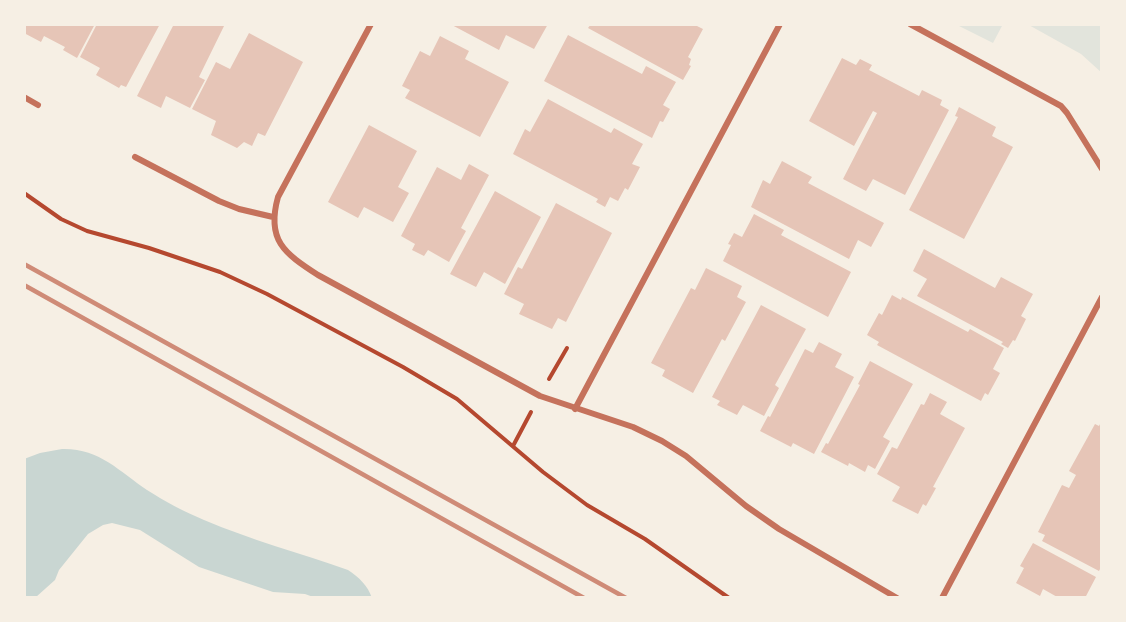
<!DOCTYPE html>
<style>
body{margin:0}
#map{position:relative;width:1126px;height:622px;overflow:hidden;background:#f6efe4;font-family:Quicksand,sans-serif}
canvas{display:block}
.frame{position:absolute;inset:0;border:26px solid #f6efe4;pointer-events:none}
</style>
<div id="map">
<canvas width="1126" height="622"></canvas>
<div class="frame"></div>
</div>
<script>
const ctx = document.querySelector('canvas').getContext('2d');
ctx.lineJoin = 'round';
function fill(path, color) { ctx.fillStyle = color; ctx.fill(path, 'evenodd'); }
function trace(path, color, width, dash) { ctx.strokeStyle = color; ctx.lineWidth = width; ctx.lineCap = dash ? 'butt' : 'round'; ctx.setLineDash(dash || []); ctx.stroke(path); }
fill(new Path2D(`
 M955 24H1003L993 43Z
 M1027 24H1102V73L1081 54Z`), '#e2e4dc');
fill(new Path2D(`
 M62 449C99 448 119 471 147 490 164 501 185 512 204 520 251 540 300 553 348 570 359 577 368 586 372 598H316L305 594 273 592 199 567 140 530 112 523 103 525 88 534 59 570 55 580 36 597 24 598V459L40 453Z`), '#c9d6d2');
fill(new Path2D(`
 M24 24H95L77 58 63 50 65 47 44 36 41 42 24 33Z
 M97 24H160L126 87 121 85 119 88 96 75 100 68 80 57Z
 M174 24H225L199 77 205 80 190 108 166 96 161 108 137 96Z
 M450 24H548L534 49 506 35 499 50Z
 M591 24H693L703 29 688 57 691 59 689 65 691 66 683 80 588 28Z
 M249 33 303 62 265 136 258 133 252 146 244 142 237 148 211 135 216 121 192 109 216 62 230 69Z
 M568 35 642 74 646 66 676 82 663 105 670 109 663 122 660 121 652 138 544 81Z
 M440 36 469 51 465 59 509 82 480 137 405 98 410 90 402 86 420 51 430 56Z
 M842 58 856 65 860 59 872 65 869 70 919 96 922 90 942 100 940 105 949 110 905 195 873 179 866 191 843 179 877 113 873 111 854 146 809 121Z
 M548 99 611 133 614 128 643 144 632 164 640 167 628 190 625 188 618 201 610 197 605 207 596 202 598 199 513 154 525 129 530 132Z
 M959 107 996 127 992 136 1013 147 964 239 909 210 958 117 955 116Z
 M369 125 417 151 398 187 409 193 393 222 364 207 358 218 328 202Z
 M782 161 812 177 808 183 884 223 871 247 858 240 849 259 751 207 763 180 770 184Z
 M469 164 489 175 461 228 466 231 449 262 428 250 424 256 412 250 415 244 401 236 437 167 461 180Z
 M495 191 541 217 505 284 484 272 476 287 450 274Z
 M556 203 612 233 566 322 558 318 552 329 519 314 524 304 504 294 518 267 522 269Z
 M754 214 784 230 781 235 851 272 828 317 723 261 731 245 728 244 734 233 742 237Z
 M924 249 995 288 1001 277 1033 294 1021 316 1026 319 1015 341 1013 340 1008 348 1001 344 1003 342 917 296 927 279 913 271Z
 M706 268 742 286 737 297 746 302 725 341 722 339 693 393 662 376 665 370 651 363 691 288 695 290Z
 M892 295 901 300 902 297 968 332 970 329 1004 348 993 369 1000 373 988 395 985 393 981 401 877 345 879 342 867 335 879 313 882 315Z
 M761 305 806 329 775 385 779 388 764 416 743 405 737 415 717 405 720 401 712 397Z
 M819 342 842 354 835 367 854 377 814 454 793 443 791 447 760 431 768 416 770 417 805 349 813 353Z
 M870 361 913 384 883 437 890 441 875 469 868 465 865 472 849 463 848 466 821 452 826 443 828 444 860 385 858 384Z
 M930 393 947 402 940 414 965 428 933 487 936 488 926 506 923 504 918 514 892 501 900 487 877 474 892 447 897 449 921 404 924 405Z
 M1102 420V565L1099 571 1042 541 1045 535 1038 532 1062 485 1069 488 1076 475 1069 471 1095 424 1099 426Z
 M1033 543 1096 577 1085 598H1059L1043 589 1040 596 1016 583 1024 568 1020 566Z`), '#e6c5b7');
trace(new Path2D(`
 M24 193 61 219 87 231 149 248 220 272 267 294 403 367 457 399 543 472 587 505 645 539 729 598
 M549 379 567 348
 M513 446 531 412`), '#b5482f', 4);
trace(new Path2D(`
 M371 24 278 197C266 240 284 253 318 275L540 396 633 427 662 441 686 456 746 506 779 529 897 598
 M910 24 1061 106 1067 113 1102 169
 M24 97 38 105
 M135 157 219 201 239 209 273 217
 M575 409 780 24
 M942 598 1102 297`), '#c5725c', 6);
trace(new Path2D(`
 M24 264 626 598
 M24 285 584 598`), '#cf8b77', 4.5);
</script>
